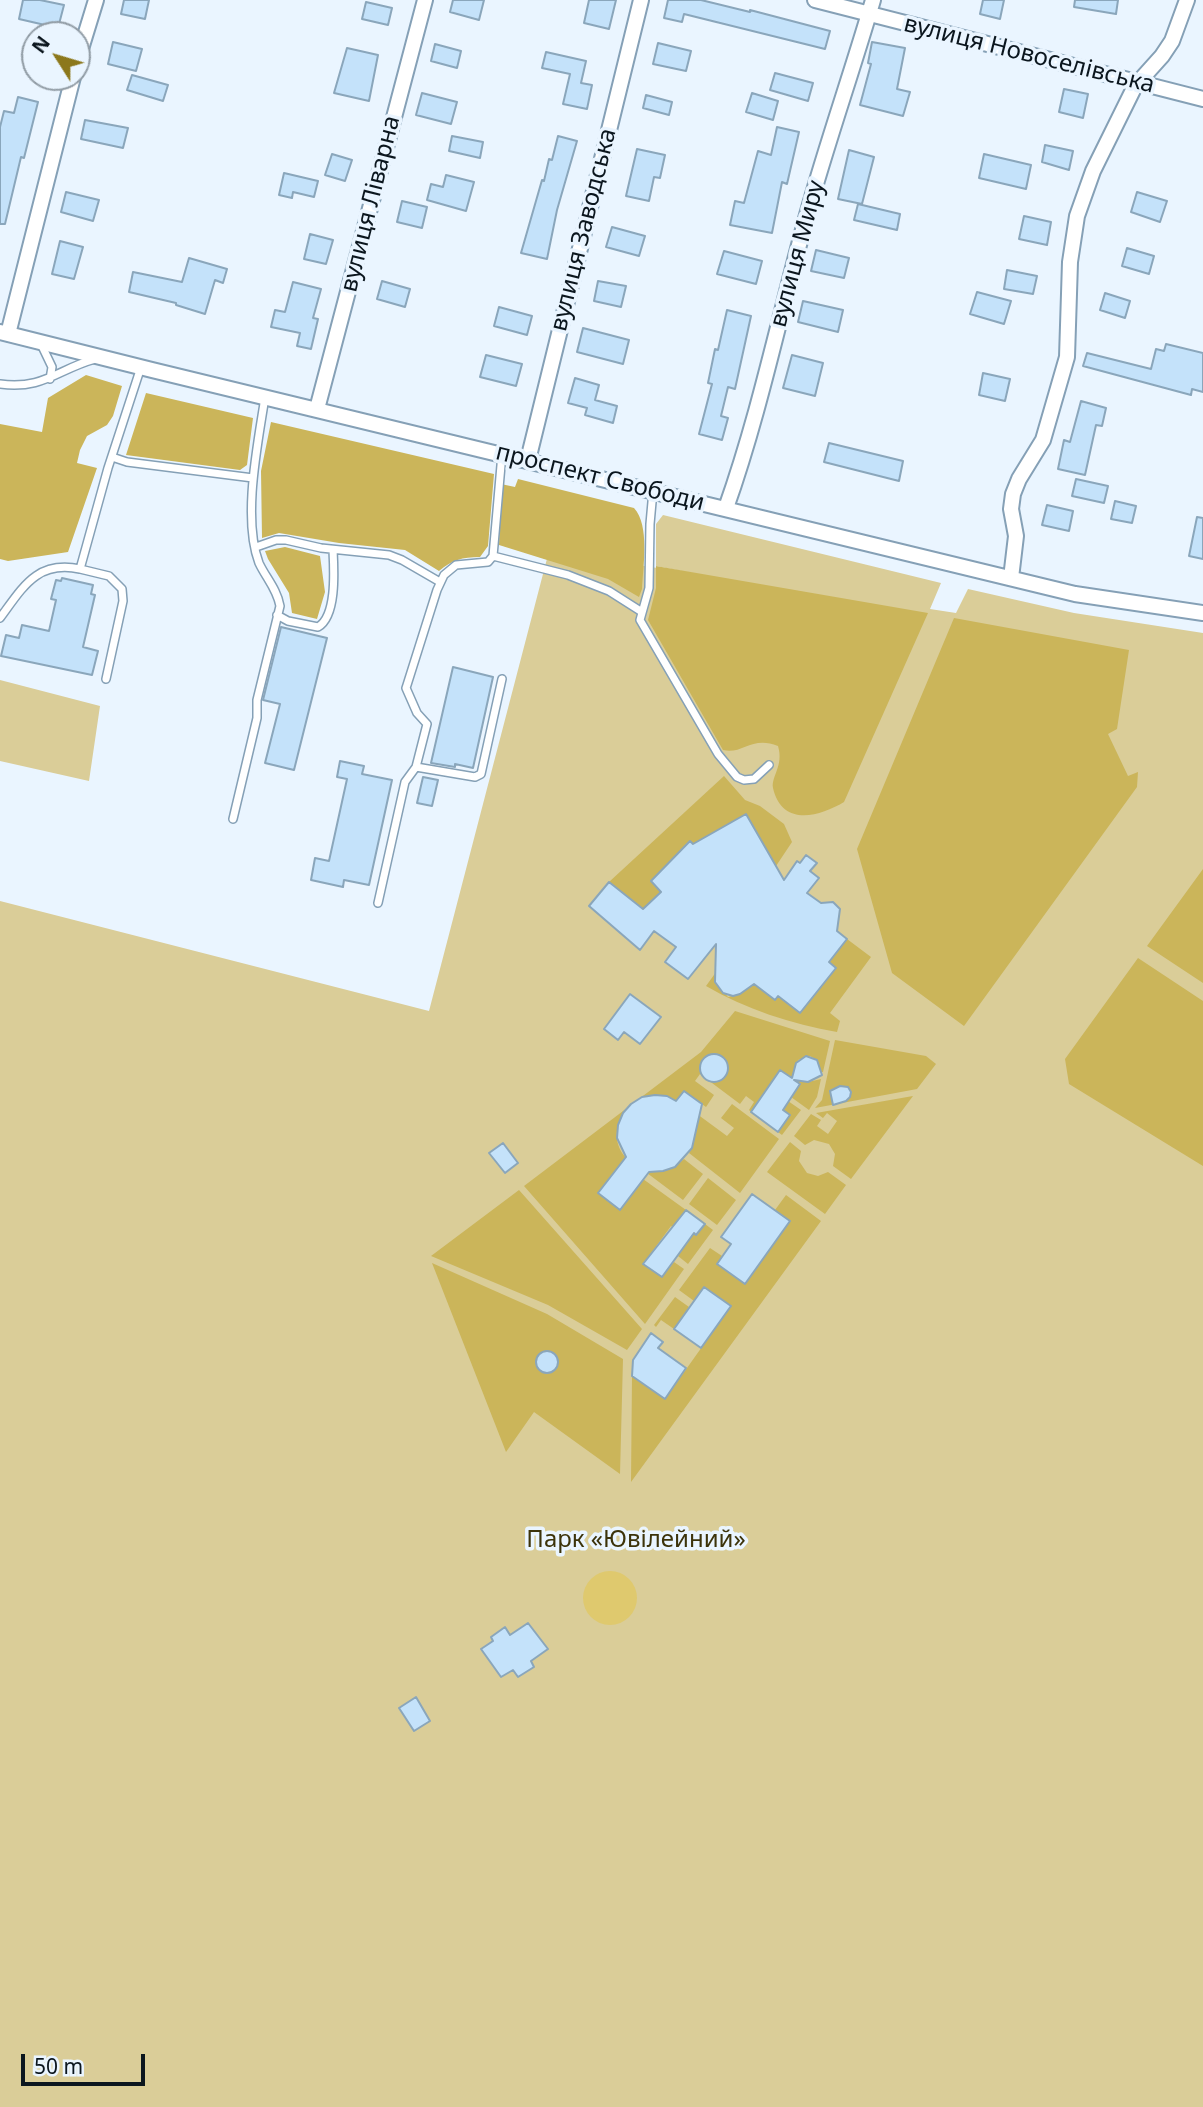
<!DOCTYPE html>
<meta charset="utf-8">
<style>
body{margin:0}
#map{position:relative;width:1203px;height:2107px;overflow:hidden;background:#eaf5ff;font-family:"Noto Sans",sans-serif}
canvas{display:block}
.north{position:absolute;left:21px;top:21px;width:70px;height:70px;box-sizing:border-box;background:#eaf5ff;border:2px solid #919ca5;border-radius:50%;rotate:307deg;font-size:19px;font-weight:700;line-height:28px;text-align:center;color:#0b161e}
.north::after{content:'';display:block;margin:auto;width:24px;height:32px;background:#8c781c;clip-path:polygon(50% 0,100% 100%,50% 72%,0 100%)}
.scale{position:absolute;left:21px;top:2054px;width:124px;height:32px;box-sizing:border-box;border:4px solid #0b161e;border-top:0;padding-left:9px;font-size:21px;line-height:24px;white-space:nowrap;color:#0b161e;-webkit-text-stroke:5px #eaf5ff;paint-order:stroke}
</style>
<div id="map">
<canvas width="1203" height="2107"></canvas>
<div class="north">N</div>
<div class="scale">50 m</div>
</div>
<script>
const ctx = document.querySelector('canvas').getContext('2d');
ctx.lineJoin = 'round';
function fill(path, color) { ctx.fillStyle = color; ctx.fill(path, 'evenodd'); }
function trace(path, color, width, dash) { ctx.strokeStyle = color; ctx.lineWidth = width; ctx.lineCap = dash ? 'butt' : 'round'; ctx.setLineDash(dash || []); ctx.stroke(path); }
function write(font, color, halo, rows, align = 'center') {
  ctx.font = font + ' "Noto Sans",sans-serif'; ctx.lineWidth = 7; ctx.setLineDash([]); ctx.textBaseline = 'middle'; ctx.strokeStyle = halo; ctx.fillStyle = color; for (const [text, x, y, turn = 0] of rows) {
    ctx.save(); ctx.translate(x, y); ctx.rotate((+turn || 0) * Math.PI / 180); ctx.textAlign = isNaN(turn) ? turn : align; if (halo) ctx.strokeText(text, 0, 0); ctx.fillText(text, 0, 0); ctx.restore();
  }
}
fill(new Path2D(`
 M663 515 941 583 930 609 956 613 968 589 1074 613 1203 633V2107H0V901L429 1011 549 551 702 575 656 566V524Z
 M0 680 100 706 89 781 0 761Z`), '#dacd98');
fill(new Path2D(`
 M86 375 122 386 113 416 107 425 87 436 80 450 77 463 97 468 68 552 8 561 0 559V424L42 432 48 398Z
 M146 393 253 418 247 465 240 470 126 455Z
 M271 422 494 474 488 546 480 557C462 557 452 560 439 571L405 550 339 543 279 533 262 538 261 471Z
 M518 479 634 508C650 525 643 567 642 589L639 597 608 579 499 545 501 484 515 487Z
 M285 547 320 556 325 592 317 619 292 613 289 593 268 559 265 551Z
 M656 566 928 613 844 802C819 817 782 827 773 788 771 776 784 766 778 746 752 735 742 755 723 750L648 620 656 588Z
 M954 618 1129 650 1117 729 1108 734 1128 776 1138 772 1137 787 964 1026 892 973 857 849Z
 M724 776 745 800 760 806 784 824 792 842 776 866 746 814 693 844 689 841 651 881 661 892 643 909 609 882Z
 M1203 869V983L1147 946Z
 M847 939 871 957 830 1013 840 1021 837 1032C792 1024 745 1009 706 986L719 968 715 982 728 997 740 994 752 982 775 1000 778 996 800 1013 836 968 829 962Z
 M1138 958 1203 1001V1166L1069 1084 1065 1059Z
 M735 1011 830 1041 823 1072H820L817 1060 810 1056 798 1060 795 1072 808 1082 821 1079 817 1097 809 1110 791 1097 800 1084 780 1070 788 1101 801 1110 782 1135 778 1132 789 1116 765 1098 753 1114 749 1110 754 1102 746 1096 740 1104 700 1074 695 1081 714 1095 706 1107 684 1091 678 1100 727 1136 734 1128 721 1118 732 1104 779 1139 740 1193 689 1153 692 1148 679 1102C629 1077 598 1137 630 1161 634 1164 640 1166 644 1169 659 1176 673 1169 684 1159L703 1174 683 1200 643 1170 599 1193 620 1210 643 1179 686 1210 678 1221 696 1235 705 1224 713 1230 688 1264 678 1256 689 1240 671 1226 644 1263 662 1277 674 1262 684 1269 645 1324 524 1186 701 1052ZM716 1054 724 1058 728 1066 726 1075 714 1081 703 1075 701 1067 707 1056Z
 M835 1040 926 1056 936 1064 917 1089 815 1108 822 1100Z
 M913 1096 851 1179 833 1166 835 1154 829 1144 814 1140 805 1145 794 1136 811 1114 821 1120 817 1126 828 1134 837 1121 827 1113 823 1118 816 1113Z
 M790 1142 801 1151 799 1161 807 1173 818 1176 828 1172 846 1185 825 1214 767 1172Z
 M708 1178 736 1200 717 1225 689 1204Z
 M519 1190 642 1329 627 1350 548 1305 431 1256Z
 M786 1195 821 1221 631 1482 632 1376 665 1399 731 1306 705 1287 694 1301 679 1290 710 1248 722 1256 717 1264 745 1284 790 1221 775 1210Z
 M432 1263 547 1314 623 1359 620 1474 534 1412 506 1452Z
 M675 1297 689 1307 674 1329 661 1320 656 1327 654 1325Z`), '#cbb55a');
fill(new Path2D(`
 M583 1598a27 27 0 1 1 54 0a27 27 0 1 1-54 0Z`), '#dfc96e');
const building = new Path2D(`
 M23 0H40L64 5 58 28 19 19Z
 M124 0H149L145 19 121 14Z
 M453 0H484L479 20 450 12Z
 M589 0H616L609 29 584 23Z
 M668 0H701L750 12V10L830 31 825 49 684 14 682 22 664 18Z
 M983 0H1004L1000 19 980 14Z
 M1075 0H1118L1116 14 1074 7Z
 M366 2 392 8 388 25 362 19Z
 M113 42 142 49 136 71 108 64Z
 M872 42 905 48 897 89 910 92 903 116 860 105 871 64 868 63Z
 M658 43 691 51 686 71 653 64Z
 M435 44 461 51 457 68 431 61Z
 M347 48 378 55 369 101 334 93Z
 M546 52 586 61 581 83 592 85 587 109 563 104 570 74 542 68Z
 M775 73 813 83 808 101 770 90Z
 M132 75 168 85 163 101 127 90Z
 M1064 89 1088 94 1083 118 1059 112Z
 M422 93 457 102 451 124 416 115Z
 M752 93 778 101 773 120 746 112Z
 M646 95 672 102 669 115 643 108Z
 M18 97 38 102 24 158 21 157 5 224H0V127L4 111 14 113Z
 M85 120 128 128 123 148 81 139Z
 M777 127 799 132 787 184 782 182 772 233 730 225 735 201 744 203 758 151 771 155Z
 M452 136 483 142 480 158 449 151Z
 M558 136 577 141 557 210 547 259 521 253 542 180 544 181 549 159 552 160Z
 M1045 145 1073 151 1069 170 1042 162Z
 M637 149 665 155 660 178 654 177 649 201 626 196Z
 M849 150 874 157 862 204 838 199Z
 M332 154 352 160 345 181 325 175Z
 M984 154 1031 165 1026 189 979 178Z
 M284 173 318 181 314 197 293 192 292 198 279 195Z
 M446 175 474 182 466 211 427 200 431 184 443 187Z
 M66 192 99 200 93 221 61 212Z
 M1137 192 1167 201 1160 222 1131 212Z
 M402 201 427 207 422 228 397 222Z
 M858 204 900 214 897 230 854 220Z
 M1024 216 1051 222 1047 245 1019 239Z
 M612 227 645 236 639 256 606 247Z
 M310 234 333 240 326 264 304 259Z
 M60 241 83 247 74 279 52 274Z
 M1127 248 1154 256 1149 274 1122 266Z
 M816 250 849 258 844 278 811 271Z
 M724 251 762 261 756 284 717 274Z
 M189 258 227 269 223 283 215 280 205 314 176 305V303L129 292 133 272 182 282Z
 M1007 270 1037 276 1033 294 1004 289Z
 M382 281 410 289 405 307 377 299Z
 M598 281 626 286 621 307 594 301Z
 M293 282 321 289 313 318 318 319 311 349 297 346 300 333 271 327 275 310 285 312Z
 M977 292 1011 301 1004 324 970 314Z
 M1105 293 1130 301 1125 318 1100 310Z
 M803 301 843 310 838 332 798 322Z
 M499 307 532 316 527 335 494 326Z
 M727 310 751 316 735 389 728 387 721 416 728 418 722 440 699 434 712 384 708 383 715 349 718 350Z
 M583 328 629 340 623 364 577 352Z
 M1166 344 1203 353V392L1192 389 1191 395 1083 366 1087 353 1151 369 1156 349 1164 351Z
 M486 355 522 364 516 386 480 377Z
 M792 355 823 363 815 396 783 388Z
 M983 373 1010 379 1005 401 979 395Z
 M575 378 599 385 595 400 617 406 613 423 585 415 587 408 568 403Z
 M1081 401 1106 408 1102 426 1096 425 1085 475 1058 469 1064 440 1070 442Z
 M829 443 903 461 899 481 824 462Z
 M1076 479 1108 486 1104 503 1072 496Z
 M1115 501 1136 506 1132 523 1111 519Z
 M1047 505 1073 511 1069 531 1042 525Z
 M1197 517 1203 518V559L1189 556Z
 M62 578 93 585 91 594 95 595 83 647 98 651 92 675 1 656 6 635 19 638 22 625 49 631 56 600 51 599 56 580 61 581Z
 M281 627 327 638 294 770 265 763 280 704 263 700Z
 M453 667 493 677 473 768 455 764V767L431 763Z
 M340 761 364 766 362 774 392 780 369 885 344 880 343 887 311 880 315 858 329 861 347 779 337 777Z
 M423 777 438 780 432 806 417 803Z
 M746 814 784 880 797 861 800 863 806 855 817 863 810 871 819 878 807 893 821 903 833 902 840 909 837 931 847 939 829 962 836 968 800 1013 778 996 775 1000 754 984 740 994 733 996 723 993 715 982 716 944 688 979 665 962 676 947 654 931 640 950 589 906 609 882 643 909 661 892 651 881 690 841 693 844Z
 M630 994 661 1017 640 1044 624 1032 618 1040 604 1029Z
 M700 1068a14 14 0 1 1 28 0a14 14 0 1 1-28 0Z
 M806 1056 817 1060 822 1075 808 1082 794 1080 800 1084 783 1110 790 1115 778 1132 751 1112 780 1070 792 1078 796 1063Z
 M840 1086 848 1087 851 1092 850 1097 846 1101 833 1105 830 1091Z
 M684 1091 702 1104 692 1148 675 1167 663 1171 649 1172 620 1210 598 1193 626 1157 617 1138 618 1125 623 1113 631 1104 642 1097 655 1095 667 1096 676 1101Z
 M503 1143 518 1163 505 1173 489 1153Z
 M752 1194 790 1221 745 1284 717 1264 731 1244 721 1237Z
 M686 1210 705 1224 696 1235 694 1233 662 1277 643 1264Z
 M704 1287 731 1306 701 1348 674 1329Z
 M651 1333 663 1342 658 1348 686 1368 665 1399 632 1376 633 1360Z
 M536 1362a11 11 0 1 1 22 0a11 11 0 1 1-22 0Z
 M528 1623 548 1649 531 1661 534 1667 518 1677 513 1670 501 1677 481 1649 493 1641 491 1637 505 1627 510 1635Z
 M416 1697 430 1721 414 1731 399 1708Z`);
fill(building, '#c4e2fa');
trace(building, '#8aa6bb', 2);
const service = new Path2D(`
 M41 344 52 367 50 379
 M0 384C43 390 58 369 95 359
 M112 457 127 462 253 478
 M653 491 650 524 649 588 640 620 718 754 737 777 744 780 754 779 769 765
 M256 547 276 540H286L321 548 389 555 402 560 440 582
 M493 556 568 575 609 591 642 612
 M80 569 109 576 122 589 123 601 106 679
 M277 615 288 621 318 627C337 616 334 570 333 550
 M0 618C23 587 37 560 80 569L108 468 141 367
 M416 767 475 777 481 774 502 679
 M233 819 257 718V700L280 606C277 589 266 578 259 563 242 518 258 443 265 397
 M378 903 405 782 416 767 427 724 417 713 406 688 407 685 437 590 444 575 456 565 488 562 493 556 502 454`);
const minor = new Path2D(`
 M815 0 1203 99
 M77 62 96 0
 M0 332 152 370 1075 594 1203 613
 M8 334 73 77
 M317 409 425 0
 M528 460 641 0
 M726 508C760 412 780 313 807 215 827 143 852 72 873 0
 M1011 578 1016 536 1011 509 1013 494 1019 479 1043 440 1067 357 1070 262 1077 216 1093 171 1135 86 1162 56 1172 41 1187 0`);
trace(service, '#85a0b6', 10);
trace(minor, '#85a0b6', 18);
trace(service, '#fff', 7);
trace(minor, '#fff', 14);
write('24px', '#0b161e', '#eaf5ff', [
 ["вулиця Новоселівська",1029,55,14],
 ["вулиця Ліварна",371,204,-76],
 ["вулиця Заводська",584,230,-76],
 ["вулиця Миру",798,254,-75],
 ["проспект Свободи",600,478,14]
]);
write('24px', '#3c330a', '#eaf5ff', [
 ["Парк «Ювілейний»",636,1540]
]);
</script>
